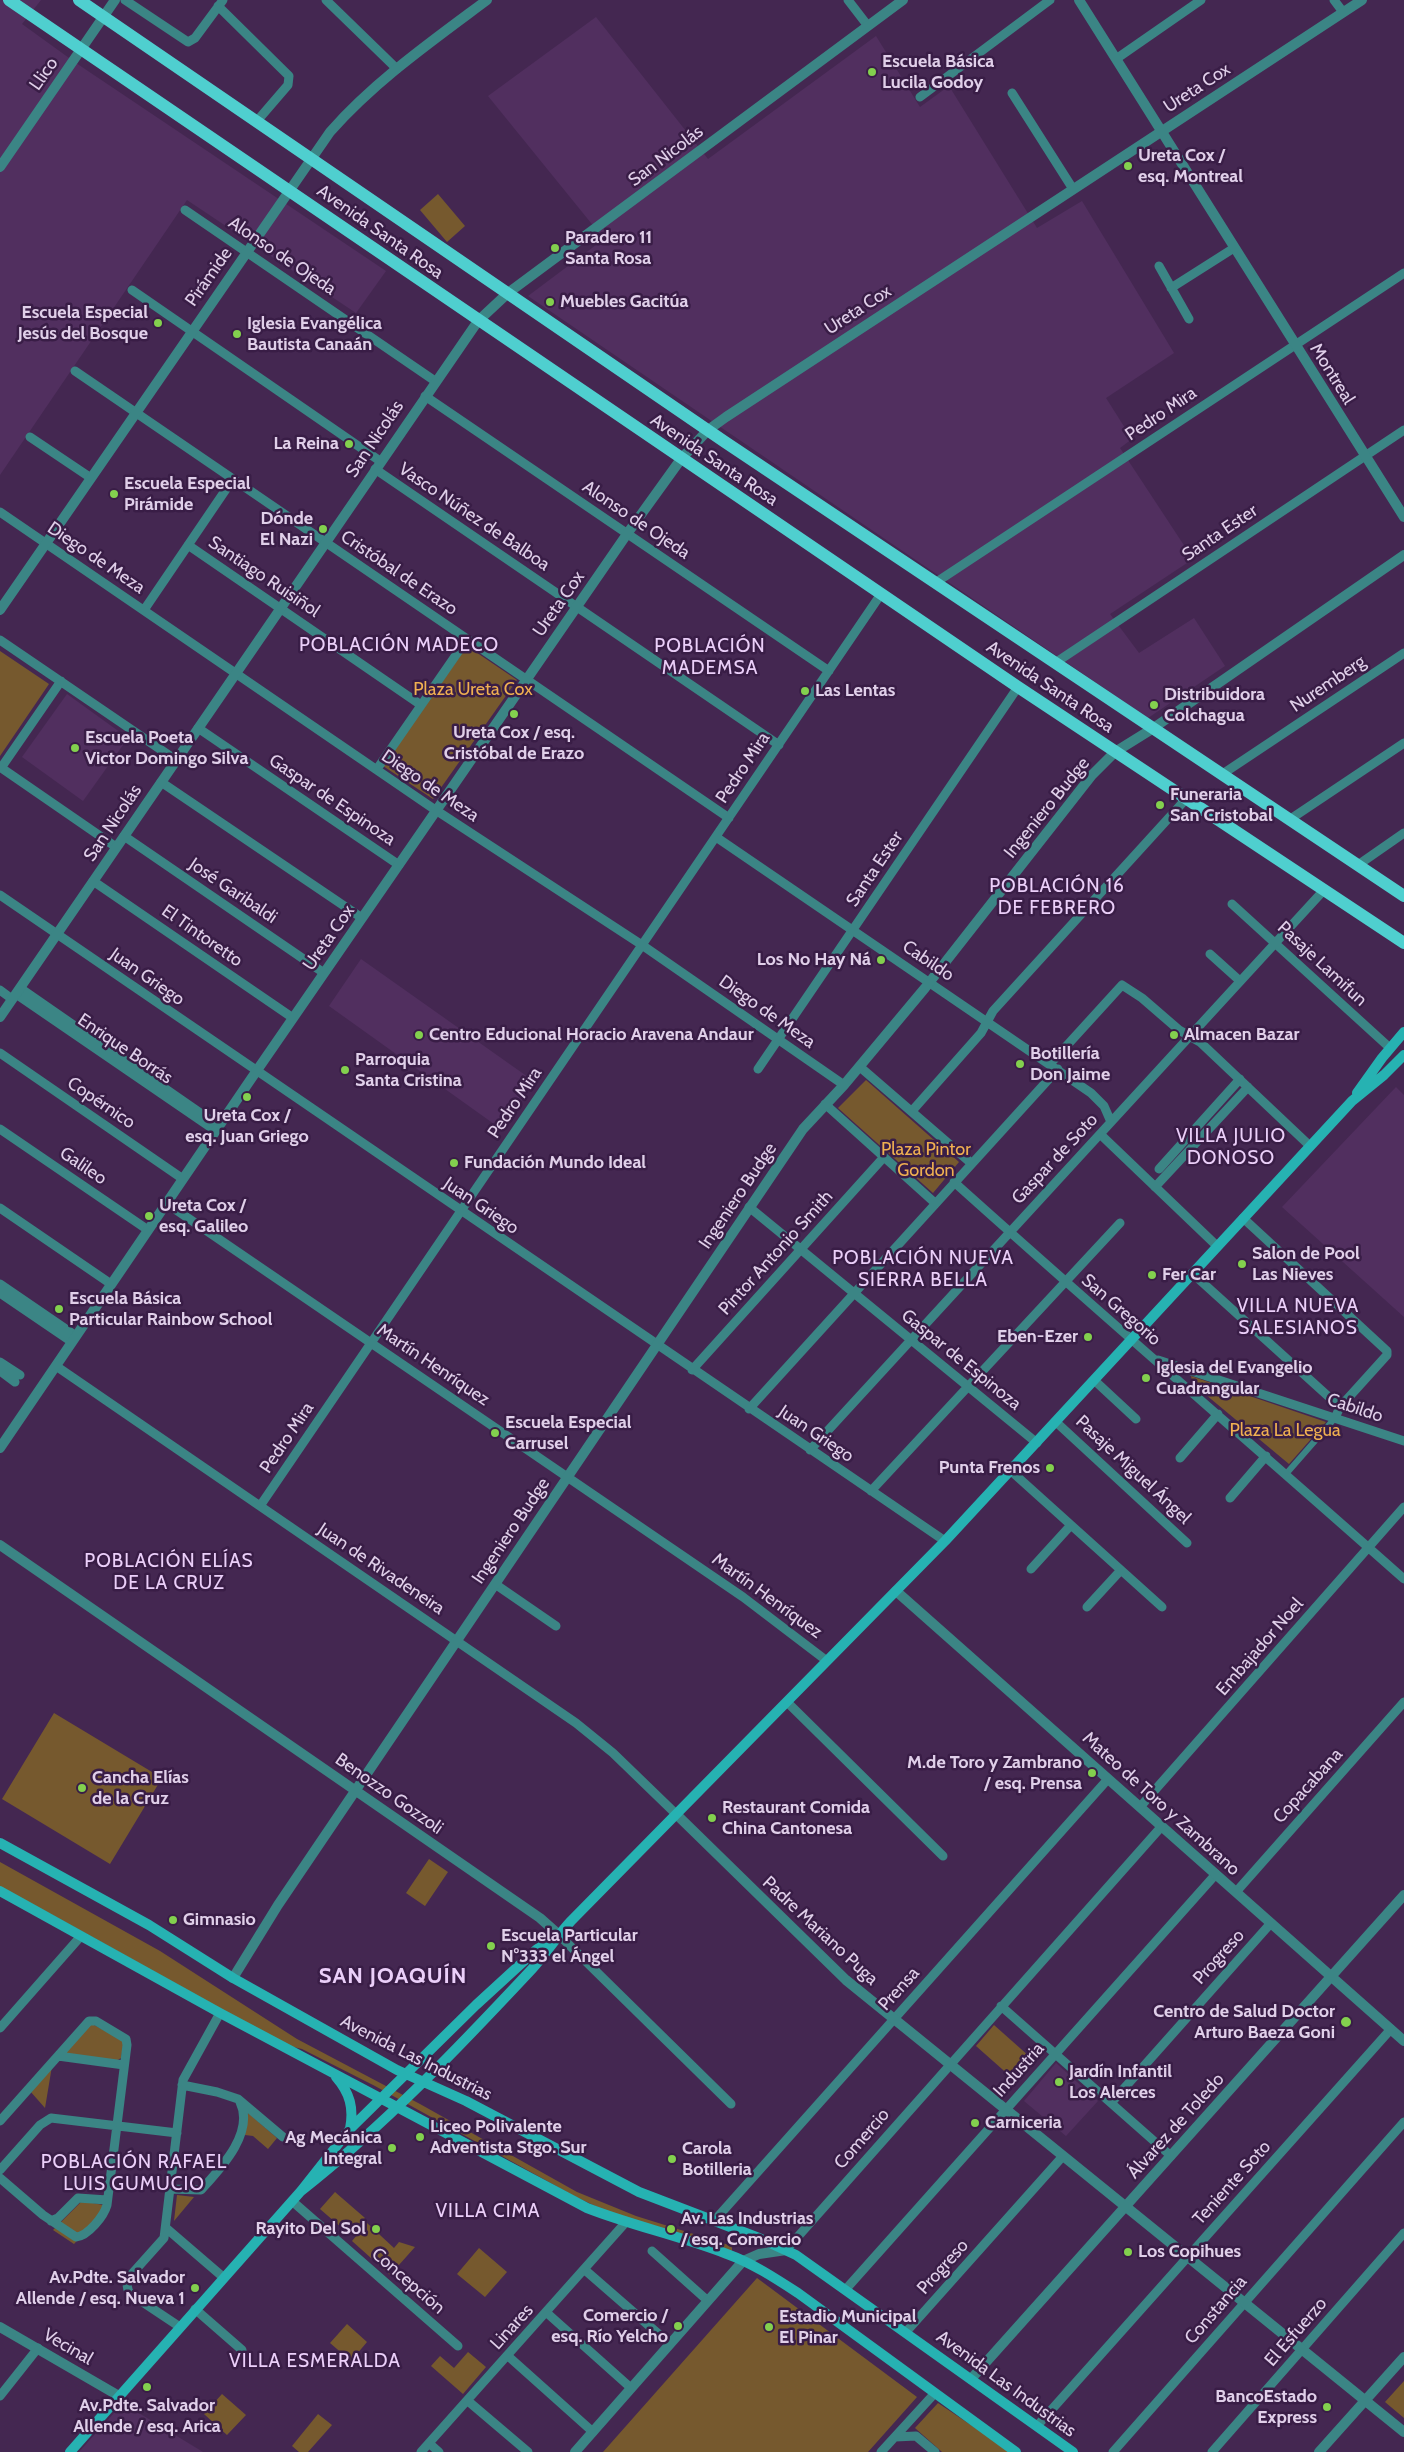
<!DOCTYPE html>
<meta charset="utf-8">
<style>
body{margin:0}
canvas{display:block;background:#442751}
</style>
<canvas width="1404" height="2452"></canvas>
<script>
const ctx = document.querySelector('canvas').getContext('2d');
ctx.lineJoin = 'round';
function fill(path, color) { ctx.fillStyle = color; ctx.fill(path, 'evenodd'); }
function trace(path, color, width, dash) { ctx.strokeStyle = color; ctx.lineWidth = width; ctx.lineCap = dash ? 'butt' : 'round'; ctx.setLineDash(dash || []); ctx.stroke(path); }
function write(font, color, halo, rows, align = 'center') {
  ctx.font = font + ' Cabin,sans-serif'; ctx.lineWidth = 5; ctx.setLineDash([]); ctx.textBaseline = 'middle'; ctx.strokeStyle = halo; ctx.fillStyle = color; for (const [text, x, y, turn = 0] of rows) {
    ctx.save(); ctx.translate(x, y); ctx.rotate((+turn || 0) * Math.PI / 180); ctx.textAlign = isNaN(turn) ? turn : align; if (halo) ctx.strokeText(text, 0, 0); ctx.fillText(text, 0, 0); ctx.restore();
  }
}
fill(new Path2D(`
 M0 0H41L22 24 76 63 386 271 356 313 187 200 0 475Z
 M596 17 708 159 876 36 920 107 949 86 1037 228 1082 201 1174 353 1106 398 1132 439 1120 448 1193 559 1110 614 1139 653 1194 618 1225 666 1148 718 528 296 604 239 488 96Z
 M67 694 128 738 83 801 22 757Z
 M361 959 535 1082 501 1129 329 1006Z
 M1396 1087 1404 1095V1317L1282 1207Z
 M1056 2063 1098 2101 1066 2136 1024 2101Z
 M123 2403 129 2407 203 2452H79Z`), '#512f5f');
fill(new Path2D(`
 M438 194 465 226 447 242 420 210Z
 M467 646 517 680 433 799 383 766Z
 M0 651 49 684 0 756Z
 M866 1080 959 1162 933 1193 838 1108Z
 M1191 1376 1326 1422 1289 1464 1193 1384Z
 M54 1713 162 1778 110 1864 2 1799Z
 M429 1859 448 1872 425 1906 406 1893Z
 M0 1862 160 1951 297 2039 420 2104 577 2192 636 2216 732 2246V2251L604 2210 576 2197 375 2086 302 2049 289 2046C192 1994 97 1938 0 1887Z
 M89 2025H94L124 2041 121 2058 116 2061 67 2054 65 2052Z
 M994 2025 1030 2057 1011 2077 976 2046Z
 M52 2066 45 2108 30 2091Z
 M247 2112 277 2138 268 2149 253 2136 245 2135Z
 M335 2192 365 2218 350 2235 320 2209Z
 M177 2195 194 2197 174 2221Z
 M82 2201 103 2205 101 2214 74 2244 53 2230Z
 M367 2223 394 2248 399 2242 415 2247 390 2275 352 2241Z
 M479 2248 507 2272 485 2297 457 2274Z
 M757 2278 917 2397 868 2452H603Z
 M347 2324 367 2342 351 2361 330 2343Z
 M468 2352 486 2367 463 2394 431 2366 440 2356 454 2368Z
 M1404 2381V2418L1385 2402Z
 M222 2394 246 2415 227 2435 204 2414Z
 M938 2403 1011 2452H942L915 2428Z
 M318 2414 332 2425 308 2452H299L292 2446Z`), '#76592e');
trace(new Path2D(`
 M1286 1474 1335 1418`), '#3b8585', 6);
trace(new Path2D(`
 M125 0 188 42 195 38 223 0
 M326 0 397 69
 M848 0 868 26
 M1334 0 1343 12
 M218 6 289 76 288 85 257 121
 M1116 59 1201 0
 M1012 93 1073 189
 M920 97 1050 0
 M185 210 435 381
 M1159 266 1189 319
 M1171 288 1234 248
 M132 290 380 461
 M75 371 729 818
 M425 396 829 671
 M30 437 91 478
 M375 469 779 745
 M0 512 431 807 642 945 844 1085
 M188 545 421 705
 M935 583 1404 273
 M144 610 233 479
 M0 640 176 760
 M1055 663 1404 430
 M198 728 399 865
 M0 767 116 847
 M1 768 61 681
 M377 769 467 639
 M1221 775 1404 653
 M161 782 362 918
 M1289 820 1404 743
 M124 836 324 973
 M716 837 1091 1093 1104 1106 1111 1122
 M1358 865 1404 833
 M93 881 293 1018
 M0 895 945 1541
 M1232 904 1390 1048
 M1210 954 1240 981
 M20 988 219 1126
 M0 990 12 999
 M16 994 216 1131
 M0 1053 183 1179
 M1050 1064 1122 985 1142 998 1179 1030 1200 1042 1310 1146
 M860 1067 971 1163
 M758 1069 1018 687
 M825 1104 935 1203
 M912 1111 981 1033 993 1011 1186 799
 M0 1129 148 1230
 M1100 1134 1217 1246
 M1159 1169 1240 1079
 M954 1182C1103 1316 1254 1446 1404 1579
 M1155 1187 1248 1087
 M166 1203 743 1597 827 1661
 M749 1207 1037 1443
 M0 1208 111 1284
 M1243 1218 1387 1351V1355L1340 1407 1335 1418
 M1192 1273 1340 1407
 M0 1284 76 1336
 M0 1293 72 1342
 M1158 1360 1404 1441
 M0 1362 20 1375
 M56 1366 576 1723 613 1753 676 1814
 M692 1370 884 1157
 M0 1371 15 1382
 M1094 1380 1136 1419
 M749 1409 1058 1069
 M1056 1422 1187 1543
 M810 1450 1324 890
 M1180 1458 1218 1414
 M1011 1471 1162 1607
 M871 1491 1120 1223
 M1230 1498 1266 1456
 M260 1506 881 594
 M1031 1569 1071 1525
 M495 1584 556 1626
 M1087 1607 1121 1570
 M787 1702 943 1856
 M1140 1807 1404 1507
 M1236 1892 1404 1702
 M558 1934 731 2104
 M1001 2006 1171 2156
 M0 2028 81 1936
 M58 2056 124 2065
 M182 2085 217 2092 238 2099 283 2137
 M1111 2103 1271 1923
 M0 2121 89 2021H96L126 2039 127 2045 107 2205C104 2216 88 2236 76 2237L43 2215 0 2178
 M0 2170 40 2125 51 2118 177 2133
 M170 2189 201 2190C220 2169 255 2133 240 2102
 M292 2201 458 2346
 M51 2221 58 2218 78 2198 107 2200
 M714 2221 1108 1779
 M166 2228 223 2277
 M786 2250 1162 1826
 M652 2251 708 2301
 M585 2270 670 2344
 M846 2289 1216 1874
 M195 2309 242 2350
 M547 2313 631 2388
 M180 2327 132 2295C126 2290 126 2283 130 2276L164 2238 183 2080 220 2013
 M906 2332 1063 2156
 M508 2356 593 2432
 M0 2396 38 2348
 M468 2401 528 2452
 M1037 2426 1391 2029
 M895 2437 916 2436 935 2452
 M430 2444 439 2452
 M421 2452 626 2222
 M881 2452 935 2393
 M1113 2452 1404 2122
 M1212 2452 1404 2233`), '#3b8585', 9);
trace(new Path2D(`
 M1079 0 1404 517
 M0 167 115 0
 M0 610 330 132C375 81 432 41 487 0
 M0 1017 478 321 508 293 903 0
 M0 1448 251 1079 627 534 681 459 708 430 726 417 1362 0
 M0 1545 540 1918 558 1934
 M896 1591 1404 2041
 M676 1814 846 1980 1404 2432
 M233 1978 278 1905 803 1129 844 1085 925 988 1092 775 1115 752 1152 729 1404 555
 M0 2327 119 2396
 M971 2379 1404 1895
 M575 2452 743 2261 759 2254 786 2250
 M1319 2452 1404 2357`), '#3b8585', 10);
trace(new Path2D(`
 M1357 1093 1382 1058 1404 1032
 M0 1843 149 1925 233 1978 397 2070 466 2101 639 2192 759 2238 796 2255 1073 2452
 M0 1891 220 2013 587 2208C633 2226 681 2236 727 2254 752 2263 775 2278 798 2293L1016 2452
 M336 2077C350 2093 354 2108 350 2129
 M301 2191C385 2125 460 2046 532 1969 546 1954 557 1936 571 1921L945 1541 1352 1101 1384 1075 1404 1055
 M70 2452 301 2191 350 2129 476 2005 536 1950 555 1937`), '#26b2b2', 10);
trace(new Path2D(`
 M9 0 1018 687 1404 943
 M79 0 725 442 1404 896`), '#4fcfcf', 12);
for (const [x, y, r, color] of [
 [872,72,5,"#83d04e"],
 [1128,166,5,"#83d04e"],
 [555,248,5,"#83d04e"],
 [550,302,5,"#83d04e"],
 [158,323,5,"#83d04e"],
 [237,334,5,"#83d04e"],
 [349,444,5,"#83d04e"],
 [114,494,5,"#83d04e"],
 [323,529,5,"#83d04e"],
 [805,691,5,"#83d04e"],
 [1154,705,5,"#83d04e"],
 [514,714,5,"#83d04e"],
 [75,748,5,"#83d04e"],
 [1160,805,5,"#83d04e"],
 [881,960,5,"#83d04e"],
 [419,1035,5,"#83d04e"],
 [1174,1035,5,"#83d04e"],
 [1020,1064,5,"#83d04e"],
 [345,1070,5,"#83d04e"],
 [247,1097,5,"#83d04e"],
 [454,1163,5,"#83d04e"],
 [149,1216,5,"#83d04e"],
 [1242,1264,5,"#83d04e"],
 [1152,1275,5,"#83d04e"],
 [59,1309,5,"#83d04e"],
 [1088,1337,5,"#83d04e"],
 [1146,1378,5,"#83d04e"],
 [495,1433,5,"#83d04e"],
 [1050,1468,5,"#83d04e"],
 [1092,1773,5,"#83d04e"],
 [82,1788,5,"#83d04e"],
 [712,1818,5,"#83d04e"],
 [173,1920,5,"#83d04e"],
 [491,1946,5,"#83d04e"],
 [1346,2022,6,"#83d04e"],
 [1059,2082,5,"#83d04e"],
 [975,2123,5,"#83d04e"],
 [420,2137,5,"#83d04e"],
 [392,2148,5,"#83d04e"],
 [672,2159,5,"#83d04e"],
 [376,2229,5,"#83d04e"],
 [671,2229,5,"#83d04e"],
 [1128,2252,5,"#83d04e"],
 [195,2288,5,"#83d04e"],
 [678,2326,5,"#83d04e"],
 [769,2327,5,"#83d04e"],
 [147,2387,5,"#83d04e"],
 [1327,2407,5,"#83d04e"]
]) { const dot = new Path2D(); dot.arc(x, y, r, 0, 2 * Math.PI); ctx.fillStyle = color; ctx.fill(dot); trace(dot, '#391d46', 2); }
write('bold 18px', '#e0cfe9', '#391d46', [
 ["Escuela Básica",882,62],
 ["Lucila Godoy",882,83],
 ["Ureta Cox /",1138,156],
 ["esq. Montreal",1138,177],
 ["Paradero 11",565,238],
 ["Santa Rosa",565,259],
 ["Muebles Gacitúa",560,302],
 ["Escuela Especial",148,313,"right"],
 ["Jesús del Bosque",148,334,"right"],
 ["Iglesia Evangélica",247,324],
 ["Bautista Canaán",247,345],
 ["La Reina",339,444,"right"],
 ["Escuela Especial",124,484],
 ["Pirámide",124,505],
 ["Dónde",313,519,"right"],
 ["El Nazi",313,540,"right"],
 ["Las Lentas",815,691],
 ["Distribuidora",1164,695],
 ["Colchagua",1164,716],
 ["Ureta Cox / esq.",514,733,"center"],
 ["Cristóbal de Erazo",514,754,"center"],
 ["Escuela Poeta",85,738],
 ["Victor Domingo Silva",85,759],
 ["Funeraria",1170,795],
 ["San Cristobal",1170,816],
 ["Los No Hay Ná",871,960,"right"],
 ["Centro Educional Horacio Aravena Andaur",429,1035],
 ["Almacen Bazar",1184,1035],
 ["Botillería",1030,1054],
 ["Don Jaime",1030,1075],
 ["Parroquia",355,1060],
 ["Santa Cristina",355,1081],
 ["Ureta Cox /",247,1116,"center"],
 ["esq. Juan Griego",247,1137,"center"],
 ["Fundación Mundo Ideal",464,1163],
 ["Ureta Cox /",159,1206],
 ["esq. Galileo",159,1227],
 ["Salon de Pool",1252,1254],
 ["Las Nieves",1252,1275],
 ["Fer Car",1162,1275],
 ["Escuela Básica",69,1299],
 ["Particular Rainbow School",69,1320],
 ["Eben-Ezer",1078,1337,"right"],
 ["Iglesia del Evangelio",1156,1368],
 ["Cuadrangular",1156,1389],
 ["Escuela Especial",505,1423],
 ["Carrusel",505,1444],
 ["Punta Frenos",1040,1468,"right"],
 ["M.de Toro y Zambrano",1082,1763,"right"],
 ["/ esq. Prensa",1082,1784,"right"],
 ["Cancha Elías",92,1778],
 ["de la Cruz",92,1799],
 ["Restaurant Comida",722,1808],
 ["China Cantonesa",722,1829],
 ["Gimnasio",183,1920],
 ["Escuela Particular",501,1936],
 ["N°333 el Ángel",501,1957],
 ["Centro de Salud Doctor",1335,2012,"right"],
 ["Arturo Baeza Goni",1335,2033,"right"],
 ["Jardín Infantil",1069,2072],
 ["Los Alerces",1069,2093],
 ["Carniceria",985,2123],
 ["Liceo Polivalente",430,2127],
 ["Adventista Stgo. Sur",430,2148],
 ["Ag Mecánica",382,2138,"right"],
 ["Integral",382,2159,"right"],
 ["Carola",682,2149],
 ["Botilleria",682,2170],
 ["Av. Las Industrias",681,2219],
 ["/ esq. Comercio",681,2240],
 ["Rayito Del Sol",366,2229,"right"],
 ["Los Copihues",1138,2252],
 ["Av.Pdte. Salvador",185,2278,"right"],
 ["Allende / esq. Nueva 1",185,2299,"right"],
 ["Comercio /",668,2316,"right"],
 ["esq. Río Yelcho",668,2337,"right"],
 ["Estadio Municipal",779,2317],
 ["El Pinar",779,2338],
 ["BancoEstado",1317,2397,"right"],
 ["Express",1317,2418,"right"],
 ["Av.Pdte. Salvador",147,2406,"center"],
 ["Allende / esq. Arica",147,2427,"center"]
], 'left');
write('18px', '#e0cfe9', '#391d46', [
 ["Llico",44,74,-55],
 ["Ureta Cox",1197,88,-33],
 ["San Nicolás",666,156,-37],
 ["Avenida Santa Rosa",380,232,35],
 ["Alonso de Ojeda",282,256,34],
 ["Pirámide",209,277,-55],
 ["Ureta Cox",858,310,-33],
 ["Montreal",1332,374,58],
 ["Pedro Mira",1161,414,-34],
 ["San Nicolás",375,439,-56],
 ["Avenida Santa Rosa",714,460,34],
 ["Vasco Núñez de Balboa",474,517,34],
 ["Alonso de Ojeda",636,520,34],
 ["Santa Ester",1220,533,-34],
 ["Diego de Meza",96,558,34],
 ["Cristóbal de Erazo",399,573,34],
 ["Santiago Ruisiñol",264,577,34],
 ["Ureta Cox",559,604,-55],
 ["Nuremberg",1328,684,-34],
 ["Avenida Santa Rosa",1050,687,34],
 ["Pedro Mira",743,768,-56],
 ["Diego de Meza",430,786,34],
 ["Gaspar de Espinoza",332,800,34],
 ["Ingeniero Budge",1047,808,-51],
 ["San Nicolás",113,823,-56],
 ["Santa Ester",875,869,-56],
 ["José Garibaldi",233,891,34],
 ["El Tintoretto",202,936,35],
 ["Ureta Cox",329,938,-55],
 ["Cabildo",928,961,34],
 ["Pasaje Lamifun",1322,964,43],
 ["Juan Griego",147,977,35],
 ["Diego de Meza",767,1012,35],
 ["Enrique Borrás",125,1049,34],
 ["Copérnico",101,1103,34],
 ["Pedro Mira",515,1103,-56],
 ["Gaspar de Soto",1055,1159,-47],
 ["Galileo",83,1166,34],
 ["Ingeniero Budge",738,1196,-56],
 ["Juan Griego",481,1206,34],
 ["Pintor Antonio Smith",776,1253,-48],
 ["San Gregorio",1121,1310,41],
 ["Gaspar de Espinoza",961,1360,39],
 ["Martín Henríquez",433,1365,34],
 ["Cabildo",1355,1408,18],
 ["Juan Griego",816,1434,34],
 ["Pedro Mira",287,1438,-56],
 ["Pasaje Miguel Ángel",1133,1470,43],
 ["Ingeniero Budge",511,1531,-56],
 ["Juan de Rivadeneira",381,1569,34],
 ["Martín Henríquez",767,1596,36],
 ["Embajador Noel",1260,1647,-49],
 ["Copacabana",1308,1786,-48],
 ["Benozzo Gozzoli",389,1794,35],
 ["Mateo de Toro y Zambrano",1161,1804,42],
 ["Padre Mariano Puga",820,1931,43],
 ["Progreso",1219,1957,-48],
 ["Prensa",899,1989,-48],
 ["Avenida Las Industrias",416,2058,27],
 ["Industria",1019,2070,-48],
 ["Álvarez de Toledo",1176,2126,-48],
 ["Comercio",862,2139,-49],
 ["Teniente Soto",1232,2183,-48],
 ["Progreso",943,2267,-48],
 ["Concepción",408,2281,41],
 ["Constancia",1216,2310,-49],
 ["Linares",512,2327,-48],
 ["El Esfuerzo",1296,2332,-49],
 ["Vecinal",68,2347,30],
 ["Avenida Las Industrias",1006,2384,36]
]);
write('18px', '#f0b051', '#391d46', [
 ["Plaza Ureta Cox",473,690],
 ["Plaza Pintor",926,1150],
 ["Gordon",926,1171],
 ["Plaza La Legua",1285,1431]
]);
ctx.letterSpacing = '1px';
write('19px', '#ebcff9', '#391d46', [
 ["POBLACIÓN MADECO",399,645],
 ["POBLACIÓN",710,646],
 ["MADEMSA",710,668],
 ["POBLACIÓN 16",1057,886],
 ["DE FEBRERO",1057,908],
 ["VILLA JULIO",1231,1136],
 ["DONOSO",1231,1158],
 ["POBLACIÓN NUEVA",923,1258],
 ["SIERRA BELLA",923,1280],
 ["VILLA NUEVA",1298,1306],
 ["SALESIANOS",1298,1328],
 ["POBLACIÓN ELÍAS",169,1561],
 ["DE LA CRUZ",169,1583],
 ["POBLACIÓN RAFAEL",134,2162],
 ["LUIS GUMUCIO",134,2184],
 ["VILLA CIMA",488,2211],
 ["VILLA ESMERALDA",315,2361]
]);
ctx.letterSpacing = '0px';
ctx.letterSpacing = '1px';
write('bold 22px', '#ebcff9', '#391d46', [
 ["SAN JOAQUÍN",393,1977]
]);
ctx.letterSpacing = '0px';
</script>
